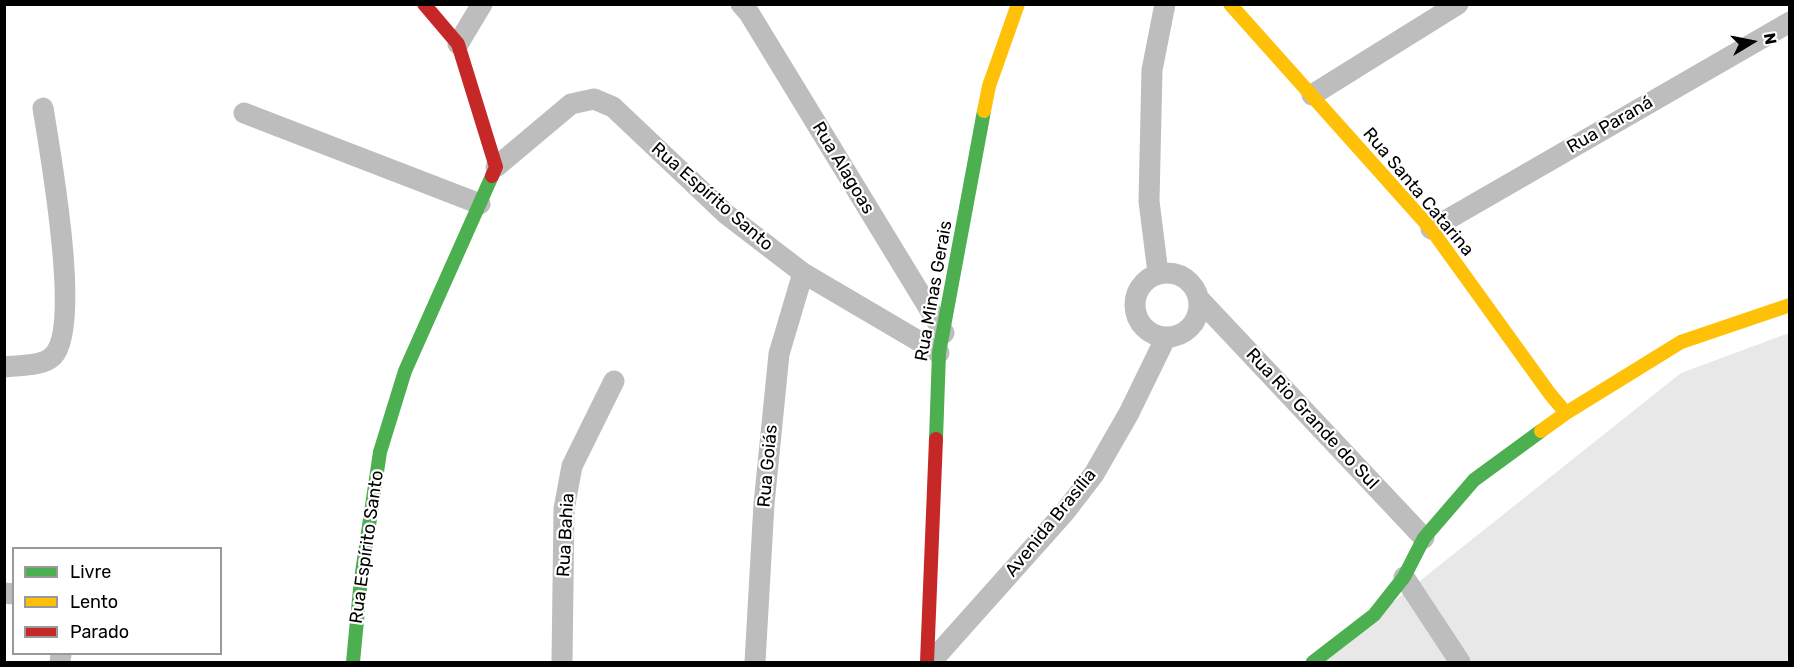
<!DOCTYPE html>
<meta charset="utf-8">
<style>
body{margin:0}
#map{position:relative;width:1794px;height:667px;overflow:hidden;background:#fff;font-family:Rubik,sans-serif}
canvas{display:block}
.frame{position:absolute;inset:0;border:6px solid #000;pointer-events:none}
.legend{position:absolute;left:12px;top:547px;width:210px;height:108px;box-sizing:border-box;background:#fff;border:2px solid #999;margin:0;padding:8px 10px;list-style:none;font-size:18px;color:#000}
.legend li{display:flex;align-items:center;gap:12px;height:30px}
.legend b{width:30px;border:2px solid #999}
.north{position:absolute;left:1722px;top:12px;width:60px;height:60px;-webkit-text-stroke:4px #fff;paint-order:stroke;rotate:80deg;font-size:16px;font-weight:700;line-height:24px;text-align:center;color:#000}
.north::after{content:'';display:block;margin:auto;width:21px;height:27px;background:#000;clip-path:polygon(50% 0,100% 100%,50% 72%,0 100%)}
</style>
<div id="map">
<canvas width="1794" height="667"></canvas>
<div class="frame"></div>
<ul class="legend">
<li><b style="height:8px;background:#4caf50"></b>Livre</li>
<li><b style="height:8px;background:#ffc107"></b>Lento</li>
<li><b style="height:8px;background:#c62828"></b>Parado</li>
</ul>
<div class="north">N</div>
</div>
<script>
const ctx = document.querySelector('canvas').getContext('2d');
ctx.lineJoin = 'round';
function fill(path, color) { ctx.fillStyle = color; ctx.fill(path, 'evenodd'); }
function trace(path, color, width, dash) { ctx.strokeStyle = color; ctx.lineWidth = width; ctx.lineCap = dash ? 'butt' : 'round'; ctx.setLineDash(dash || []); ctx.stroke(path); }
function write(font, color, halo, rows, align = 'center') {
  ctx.font = font + ' Rubik,sans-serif'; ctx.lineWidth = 4.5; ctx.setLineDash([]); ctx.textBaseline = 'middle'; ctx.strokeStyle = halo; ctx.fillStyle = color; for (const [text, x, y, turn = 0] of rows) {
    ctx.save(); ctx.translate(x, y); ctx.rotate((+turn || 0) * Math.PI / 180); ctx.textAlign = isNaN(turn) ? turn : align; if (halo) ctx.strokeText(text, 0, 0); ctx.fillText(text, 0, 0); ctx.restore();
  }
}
fill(new Path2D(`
 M1789 333V662H1318L1681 373Z`), '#e8e8e8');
trace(new Path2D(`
 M741 4 749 13 944 333
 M458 44 482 4
 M1312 95 1458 4
 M244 113 480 204
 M496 167 571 104 594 99 613 107 726 214 803 273 939 353
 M1431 229 1790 22
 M1135 305a32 32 0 1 1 64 0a32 32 0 1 1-64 0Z
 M1158 273 1149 201 1152 70 1165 4
 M1200 300 1424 538
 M4 367C19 365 42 367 53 356 82 327 50 152 43 108
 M1404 577 1460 662
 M4 593 14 594
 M60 662 61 654
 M562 662 564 509 572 466 614 381
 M755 662 764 504 779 354 803 273
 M931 662 1064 513 1094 474 1129 413 1166 337`), '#bdbdbd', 21);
trace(new Path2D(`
 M936 439 939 353 984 111
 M353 662 361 579 380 452 405 371 492 176
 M1313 662 1374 615 1404 577 1424 538 1474 480 1541 431`), '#4caf50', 14);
trace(new Path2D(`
 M1230 4 1431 229 1550 394 1566 413
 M984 111 989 86 1018 4
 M1541 431 1566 413 1681 342 1790 305`), '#ffc107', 14);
trace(new Path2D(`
 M424 4 458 44 496 167 492 176
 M927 662 936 439`), '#c62828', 14);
write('18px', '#000', '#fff', [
 ["Rua Paraná",1610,125,-30],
 ["Rua Alagoas",843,168,59],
 ["Rua Santa Catarina",1418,192,50],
 ["Rua Espírito Santo",712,197,41],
 ["Rua Minas Gerais",934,291,-80],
 ["Rua Rio Grande do Sul",1312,419,47],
 ["Rua Goiás",768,466,-85],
 ["Avenida Brasília",1051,523,-51],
 ["Rua Bahia",566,535,-87],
 ["Rua Espírito Santo",367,547,-82]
]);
</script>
